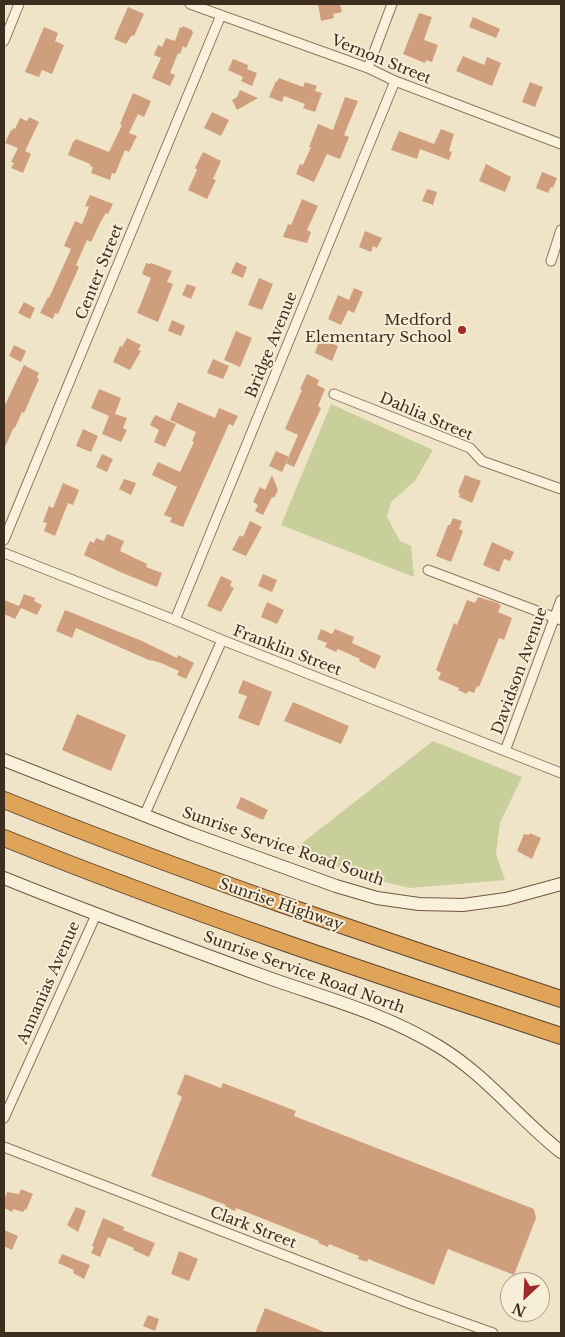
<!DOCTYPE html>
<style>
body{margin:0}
#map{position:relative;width:565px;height:1337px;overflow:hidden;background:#f0e4c8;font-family:"Libre Baskerville",serif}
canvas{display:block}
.frame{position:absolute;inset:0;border:5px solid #3d2e20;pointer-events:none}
.north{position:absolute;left:500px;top:1272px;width:50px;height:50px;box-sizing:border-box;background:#f7eed8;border:1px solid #ada18e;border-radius:50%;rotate:205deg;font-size:14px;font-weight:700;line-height:20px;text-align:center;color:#3d2e20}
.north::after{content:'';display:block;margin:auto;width:18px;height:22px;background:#9e2a2b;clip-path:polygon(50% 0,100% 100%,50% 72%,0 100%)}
</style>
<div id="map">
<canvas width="565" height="1337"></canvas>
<div class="frame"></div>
<div class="north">N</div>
</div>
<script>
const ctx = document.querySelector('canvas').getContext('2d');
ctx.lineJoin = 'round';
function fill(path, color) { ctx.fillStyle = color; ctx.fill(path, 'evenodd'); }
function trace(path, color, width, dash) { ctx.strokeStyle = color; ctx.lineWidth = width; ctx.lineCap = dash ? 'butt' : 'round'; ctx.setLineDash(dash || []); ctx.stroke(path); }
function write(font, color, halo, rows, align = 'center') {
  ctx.font = font + ' "Libre Baskerville",serif'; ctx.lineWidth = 4; ctx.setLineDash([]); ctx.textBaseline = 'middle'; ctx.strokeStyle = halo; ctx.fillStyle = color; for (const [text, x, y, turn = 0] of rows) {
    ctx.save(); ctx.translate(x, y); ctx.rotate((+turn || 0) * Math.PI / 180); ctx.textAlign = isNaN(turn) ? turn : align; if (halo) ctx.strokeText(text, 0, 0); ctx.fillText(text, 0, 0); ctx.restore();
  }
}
fill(new Path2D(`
 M331 404 433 450 415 481 391 502 387 517 400 541 411 546 414 577 281 525Z
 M433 741 522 777 500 823 496 854 505 880 410 888 352 874 297 847Z`), '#c9cf9b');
fill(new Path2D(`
 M318 4H340L342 12 333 14 334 18 321 21Z
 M128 7 144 14 134 36 132 35 126 44 114 39Z
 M419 13 432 17 424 40 438 45 432 62 426 60 425 63 403 54Z
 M473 17 500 29 496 38 469 27Z
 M183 26 192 30 193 33 186 48 183 46 180 54 178 53 170 73 175 75 170 86 152 78 161 58 154 55 158 45 162 47 166 38 175 41 180 27 182 28Z
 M44 27 58 33 55 41 64 45 52 74 42 70 39 77 25 72Z
 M463 56 484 65 487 57 501 63 492 86 456 71Z
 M233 59 248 65 247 69 257 73 252 86 241 81 243 77 228 70Z
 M279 78 303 87 305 82 317 86 315 91 322 93 315 112 303 108 305 104 284 96 282 102 269 97 276 81 277 82Z
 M530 82 543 87 535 107 522 102Z
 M240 90 258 98 237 110 232 100 237 97Z
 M133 93 151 101 144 117 138 114 129 133 137 136 129 152 125 150 115 174 112 173 110 180 91 173 93 167 90 166V164L68 155 73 142 76 139 109 152 122 125 120 124Z
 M345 97 358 101 344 135 349 137 340 159 327 154 314 182 296 174 300 164 303 165 311 147H309L318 124 333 130Z
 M212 112 229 120 221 136 204 128Z
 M29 117 39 122 25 151 31 154 23 173 11 168 14 163 11 162 18 148 5 143 11 130 12 131 13 128 15 129 20 118 27 121Z
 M441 129 454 134 449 151 452 152 449 160 420 149 417 159 391 150 399 131 434 144Z
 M203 152 221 161 213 179 216 180 207 199 188 190 197 170 195 168Z
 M486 164 511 177 505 192 479 181Z
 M542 172 557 178 553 188 551 187 548 193 536 188Z
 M427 189 437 192 433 205 422 201Z
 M90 195 113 204 108 214 106 213 101 221 91 242 87 240 76 265 79 267 58 314 55 313 53 319 40 313 48 297 49 298 71 249 64 246 75 221 82 224 89 207 85 206Z
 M302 199 318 206 307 230 311 232 307 243 283 237 288 224 291 225Z
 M365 231 382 238 377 248 373 246 371 252 359 247Z
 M236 262 247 267 243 278 231 273Z
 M146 263 150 264 151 263 172 271 167 282 173 284 158 322 137 313 151 278 142 274Z
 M259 278 273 284 262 310 248 305Z
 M187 284 196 287 191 299 182 295Z
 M354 288 363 292 354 313 348 310 341 325 328 319 338 295 349 300Z
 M24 302 35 308 30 319 18 313Z
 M172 320 185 326 181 336 168 331Z
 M236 331 252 338 240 367 224 360Z
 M127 338 141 345 138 350 141 351 130 370 113 362 120 346 122 347Z
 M320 338 338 346 332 361 315 353Z
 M14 345 26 351 21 362 9 356Z
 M213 359 229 366 223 379 207 373Z
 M24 365 39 373 37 378 39 379 24 413 22 412 15 428 14 427 4 449V407Z
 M307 374 319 380 317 385 325 389 318 406 321 408 294 467 286 463 298 435 285 429 302 390 300 389Z
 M99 389 121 398 115 414 127 418 123 428 127 430 121 442 102 434 109 416 91 408Z
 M178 402 215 418 219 408 238 416 233 426 229 424 183 527 170 522 172 518 164 515 177 487 152 475 158 462 180 472 194 442 192 441 196 432 170 420Z
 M155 415 176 424 165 447 154 442 159 430 150 425Z
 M83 429 98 436 91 452 76 446Z
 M276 451 289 457 282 472 269 466Z
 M102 454 113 459 107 472 96 467Z
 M272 475 278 490 274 498 272 497 263 515 255 511 258 505 253 502 260 487 265 490Z
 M465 475 481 481 472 503 459 497 460 494 458 492Z
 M124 479 136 483 131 495 119 489Z
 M63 483 79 490 73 505 68 503 55 536 44 531 47 523 43 522 49 506 53 508Z
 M453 518 462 521 459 529 463 531 451 562 436 556 448 525H450Z
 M250 521 262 527 246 556 232 550 240 535 243 537Z
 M107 534 124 541 120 551 147 564 146 567 162 573 157 587 120 572 84 555 90 541 94 543 96 538 104 541Z
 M492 542 514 552 510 561 504 559 499 572 483 565Z
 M263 574 277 580 272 592 258 586Z
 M221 576 232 581 230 586 234 588 221 612 207 606Z
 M24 594 35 598 34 601 42 605 37 615 21 608 15 619 4 614V600L19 606Z
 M478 597 498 603 501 606 498 612 512 618 504 640 499 638 479 687 477 686 474 693 468 691 467 694 458 690 459 688 438 679 441 673 436 670 454 623 457 625 467 600 475 603Z
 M267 602 284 610 277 624 261 617Z
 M65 610 142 641 177 658 178 655 194 663 186 679 177 675 179 671 161 663 151 660V661L76 628 72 638 56 631Z
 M321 629 332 634 335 629 354 637 352 643 381 656 375 669 359 661 360 659 338 649 336 652 325 647 327 643 317 639Z
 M243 680 272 692 259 726 238 718 247 696 238 693Z
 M293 702 349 726 341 744 284 721Z
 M77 714 126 735 111 771 62 750Z
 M241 797 268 810 263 820 236 808Z
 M530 833 541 838 532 859 517 851 524 834 529 835Z
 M185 1074 221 1088 223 1083 296 1111 294 1116 534 1209 536 1218 514 1275 448 1249 434 1285 368 1259 367 1262 358 1259 359 1256 329 1244 328 1247 318 1243 319 1241 236 1208 235 1211 225 1207 226 1205 151 1176 182 1097 177 1094Z
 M21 1189 33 1194 26 1210 25 1209 23 1212 13 1209 12 1212 4 1208V1201L7 1192 19 1194Z
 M76 1207 86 1211 78 1232 67 1225Z
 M103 1218 124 1227 123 1230 155 1243 149 1257 133 1250 134 1248 108 1237 100 1257 91 1253 94 1247 92 1246Z
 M4 1230 18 1236 12 1250 4 1246Z
 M179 1251 198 1259 189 1281 171 1274Z
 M62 1254 90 1265 84 1279 73 1273 74 1270 58 1263Z
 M265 1308 327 1333H255Z
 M148 1315 159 1319 155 1331 143 1326Z`), '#cf9f7d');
const street = new Path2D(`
 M190 4 368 68 395 81 561 144
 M4 41 19 4
 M368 68 392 4
 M551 261 561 230
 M334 394 470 448 482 461 561 489
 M4 540 221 15
 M4 553 175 620 222 640 561 773
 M428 570 561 620
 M175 620 395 81
 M505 751 561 600
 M144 816 222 640
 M4 1118 96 915
 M4 1147 411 1304 493 1333`);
const secondary = new Path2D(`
 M4 760 192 834 336 886 377 898 419 904 463 905 506 899 561 884
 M4 878C90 913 178 945 266 977 325 998 384 1013 438 1046 485 1074 518 1118 561 1152`);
const highway = new Path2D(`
 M4 800C187 874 374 937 561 999
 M4 838C187 912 374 974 561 1036`);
trace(street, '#8d765c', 11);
trace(secondary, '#6f573f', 14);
trace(highway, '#5b4430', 18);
trace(street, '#faf1dc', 9);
trace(secondary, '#faf1dc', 12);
trace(highway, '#e0a458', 16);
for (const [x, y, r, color] of [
 [462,330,5,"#9e2a2b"]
]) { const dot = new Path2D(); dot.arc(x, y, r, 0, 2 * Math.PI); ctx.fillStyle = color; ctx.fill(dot); trace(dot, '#f7eed8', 2); }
write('15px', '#3d2e20', '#f7eed8', [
 ["Vernon Street",381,60,22],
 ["Center Street",100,272,-68],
 ["Bridge Avenue",272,345,-68],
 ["Dahlia Street",426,417,23],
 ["Franklin Street",287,651,21],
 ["Davidson Avenue",520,671,-70],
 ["Sunrise Service Road South",283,847,19],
 ["Sunrise Highway",281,905,19],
 ["Sunrise Service Road North",304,973,20],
 ["Annanias Avenue",49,983,-66],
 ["Clark Street",253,1228,21]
]);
write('15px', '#3d2e20', '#f7eed8', [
 ["Medford",452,321],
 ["Elementary School",452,338]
], 'right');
</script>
